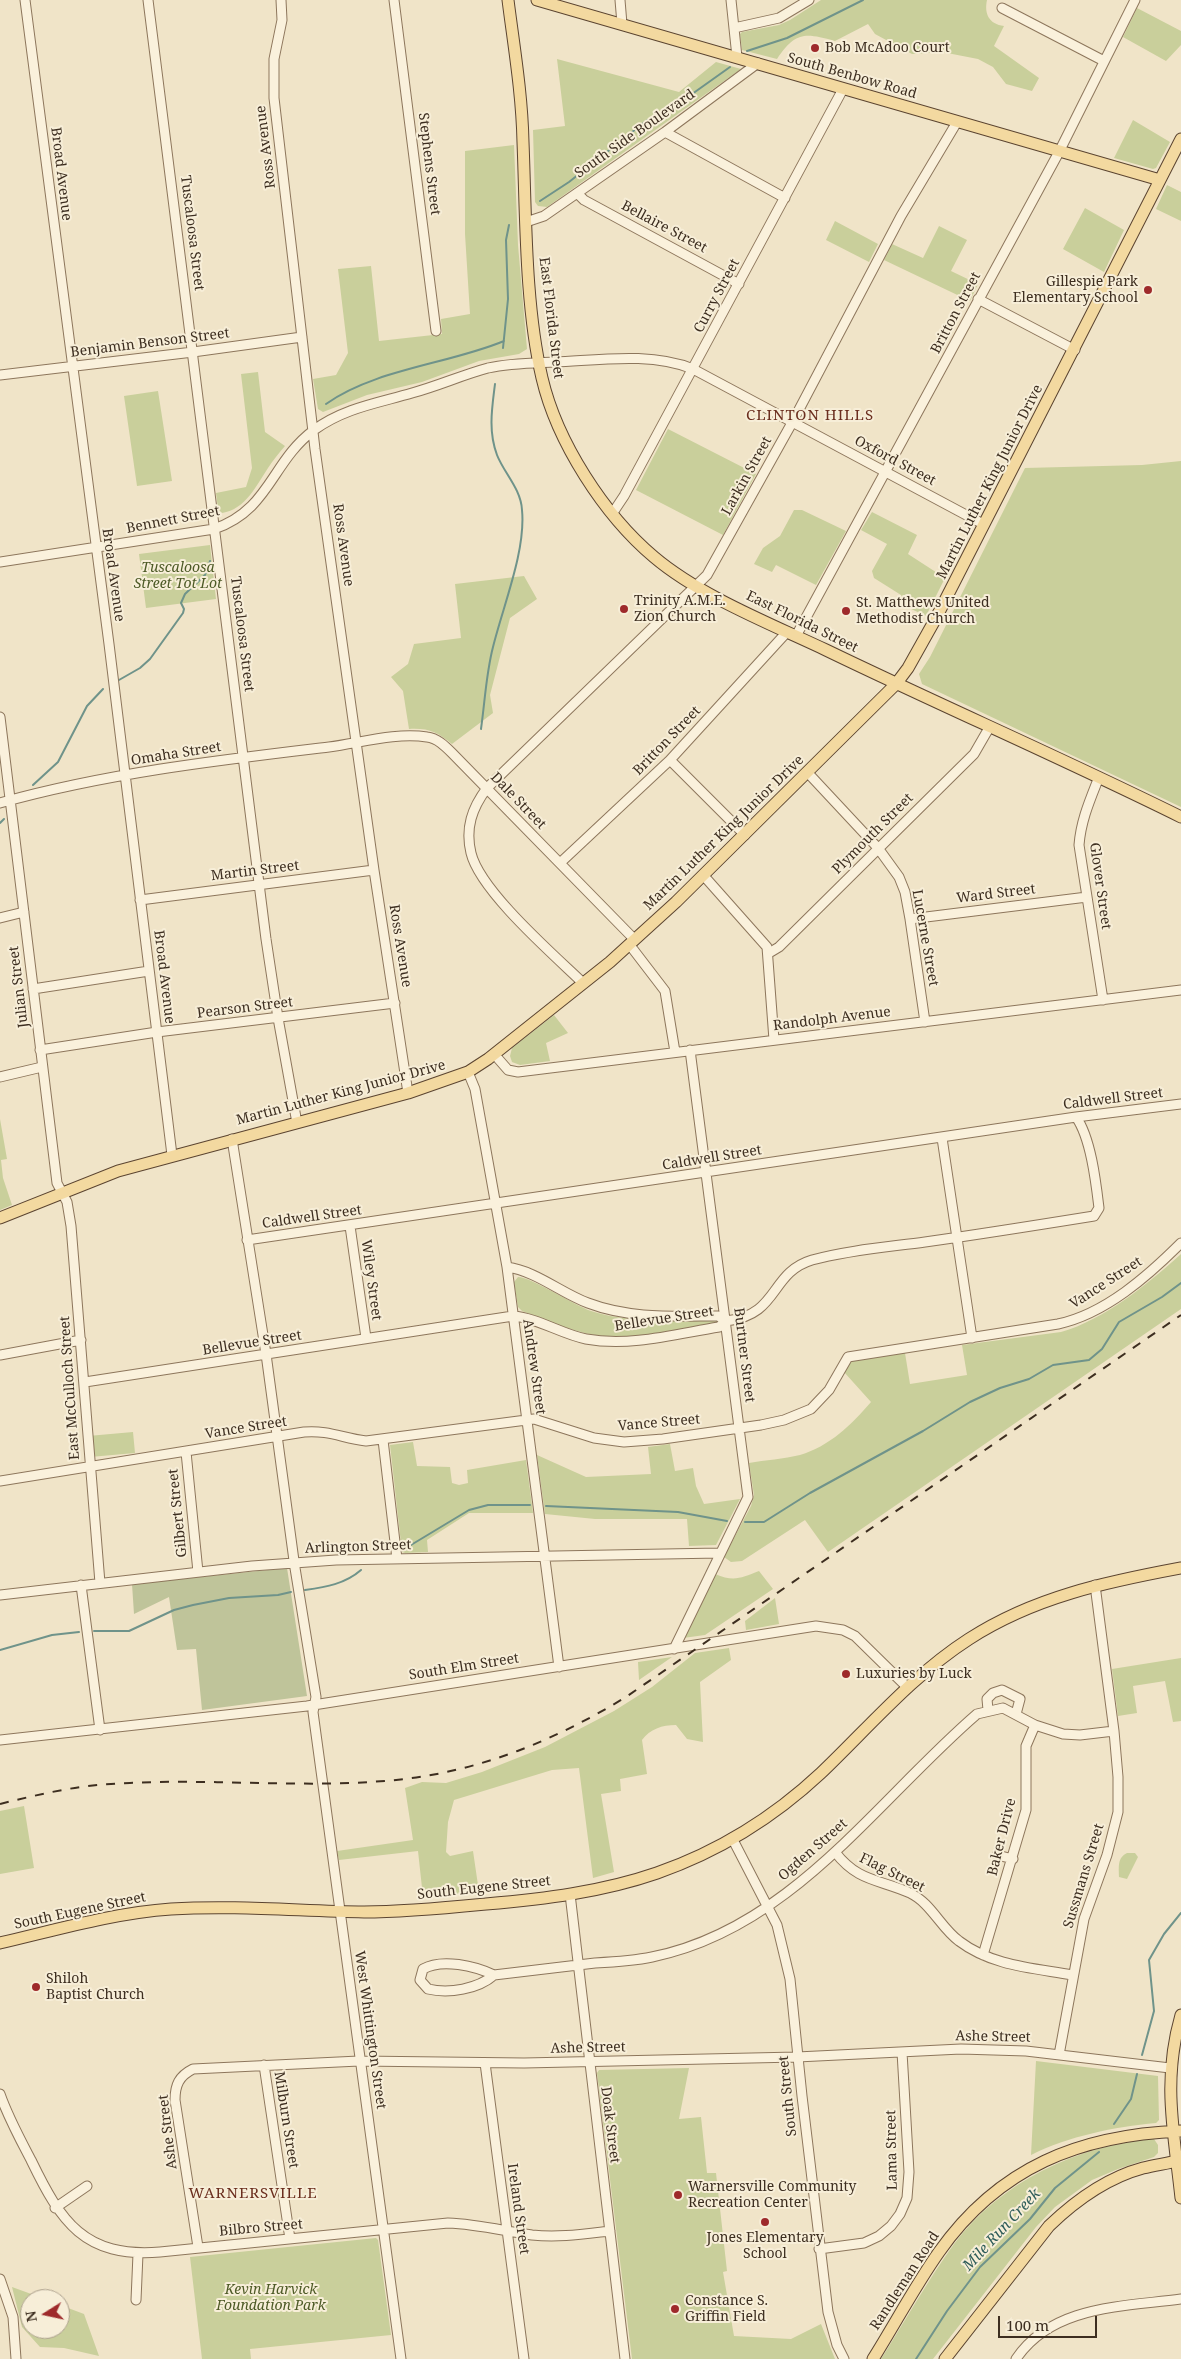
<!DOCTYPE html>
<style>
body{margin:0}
#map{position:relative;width:1181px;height:2359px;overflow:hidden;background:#f0e4c8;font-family:"Noto Serif",serif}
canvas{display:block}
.north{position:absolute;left:20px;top:2289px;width:50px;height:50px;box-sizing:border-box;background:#f7eed8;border:1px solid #ada18e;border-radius:50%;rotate:260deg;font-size:14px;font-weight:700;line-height:20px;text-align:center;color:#3d2e20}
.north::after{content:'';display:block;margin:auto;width:18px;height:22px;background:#9e2a2b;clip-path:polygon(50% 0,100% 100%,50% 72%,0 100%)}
.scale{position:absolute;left:998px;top:2316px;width:99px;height:22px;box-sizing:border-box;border:2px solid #3d2e20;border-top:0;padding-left:6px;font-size:15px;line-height:18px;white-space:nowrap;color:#3d2e20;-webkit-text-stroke:4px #f7eed8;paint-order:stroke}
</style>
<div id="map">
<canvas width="1181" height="2359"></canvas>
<div class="north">N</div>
<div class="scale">100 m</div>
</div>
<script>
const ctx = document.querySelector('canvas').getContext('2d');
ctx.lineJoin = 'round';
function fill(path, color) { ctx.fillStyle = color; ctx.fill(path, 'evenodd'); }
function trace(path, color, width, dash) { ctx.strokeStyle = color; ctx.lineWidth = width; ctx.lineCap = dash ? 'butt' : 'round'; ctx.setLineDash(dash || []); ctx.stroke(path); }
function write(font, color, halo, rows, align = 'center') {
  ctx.font = font + ' "Noto Serif",serif'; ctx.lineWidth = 4; ctx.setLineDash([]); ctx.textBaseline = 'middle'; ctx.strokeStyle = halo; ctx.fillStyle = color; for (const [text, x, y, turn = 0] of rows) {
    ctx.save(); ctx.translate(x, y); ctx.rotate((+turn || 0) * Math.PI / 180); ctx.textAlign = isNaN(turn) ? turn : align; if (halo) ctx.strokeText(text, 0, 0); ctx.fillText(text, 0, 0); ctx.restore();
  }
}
fill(new Path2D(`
 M821 0H987C984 14 989 24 1004 26L994 46 1039 78 1032 91 1006 84 993 67 978 59 942 52 912 54 875 34 868 24 835 41C805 33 796 31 777 59L742 50 740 34 742 32 779 25 790 20Z
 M1137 8 1181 31V45L1166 61 1123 37Z
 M557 59 679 92 716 62 741 69 547 207 538 206 535 202 533 130 565 126Z
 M1133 120 1170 142 1156 168 1153 169 1114 158Z
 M514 145 518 245 527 349 519 354 479 361 422 382 367 395 323 412 318 409 313 379 336 375 348 353 338 269 371 266 379 341 442 334 441 319 470 314 465 234V151Z
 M1167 185 1181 192V221L1156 209Z
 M1085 208 1124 230 1104 272 1063 249Z
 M835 221 878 244 869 262 826 240Z
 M939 226 967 240 951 271 978 284 970 301 884 260 892 244 923 258Z
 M258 372 265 432 285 446C279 453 273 460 268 468 256 486 246 509 222 513L218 509 216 493 246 487 252 468 241 374Z
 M158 391 172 481 137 486 124 396Z
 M668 429 756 474 723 535 636 490Z
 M1181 461V807L922 684 919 674 930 657 1025 468 1142 465Z
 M794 510H802L846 531 816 585 776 565 772 572 754 564 763 548 780 536Z
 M872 512 917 535 908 554 945 578 926 616 907 607 901 595 874 578 872 571 887 544 861 530Z
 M210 545 216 599 146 608 139 554Z
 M524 576 537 599 510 618 490 695 493 713 452 744C437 732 429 728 409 729L403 691 391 677 408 664 414 644 461 638 455 584Z
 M554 1015 568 1033 546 1043 550 1061 520 1065 512 1062 510 1056 512 1048Z
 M0 1119 7 1159 1 1160 3 1178 12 1205 0 1210Z
 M1181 1254V1309L828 1552 805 1520 742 1561 731 1562 724 1557 751 1506 754 1495 749 1463C765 1460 784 1459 800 1455 830 1446 851 1425 871 1402L844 1372 847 1365 853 1360 905 1353 910 1384 967 1375 962 1345 1061 1332C1104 1320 1149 1283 1181 1254Z
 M518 1277C531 1277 574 1305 591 1311 632 1324 675 1320 717 1320V1323C678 1329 635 1341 595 1335 570 1331 546 1320 522 1311L518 1307 514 1282Z
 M133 1432 135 1453 90 1457 88 1436Z
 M413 1442 417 1466 450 1467 452 1483 459 1485 468 1483 467 1470 526 1460 533 1513H469L427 1540 428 1552 405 1553 402 1552 390 1445Z
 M670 1444 675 1471 693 1468 696 1486 704 1504 740 1499 716 1545 689 1546 687 1519H595L545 1514 537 1455 586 1477 651 1474 648 1447Z
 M759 1571 773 1589 705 1635 683 1638 715 1574C734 1582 741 1578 759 1571Z
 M775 1598 779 1624 746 1630 745 1621Z
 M729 1648 731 1660 700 1682 703 1742 687 1739 676 1725C662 1725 650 1729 642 1740L647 1774 620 1779 621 1791 601 1794 614 1872 593 1878 579 1768 552 1770 454 1800 448 1822 446 1852 450 1856 473 1851 479 1892 423 1897 418 1851 339 1860 337 1851 413 1840 405 1788 422 1782 446 1783 482 1772 545 1747 614 1711 652 1687 695 1653Z
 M672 1657 639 1680 638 1662Z
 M1181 1658V1721L1173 1722 1165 1681 1133 1686 1137 1713 1118 1716 1112 1669Z
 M24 1806 34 1868 0 1874V1811Z
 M1127 1853H1135L1138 1857 1127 1879 1119 1877C1119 1867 1117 1858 1127 1853Z
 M1036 2061 1158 2076 1159 2120 1156 2123C1114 2127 1069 2136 1031 2155Z
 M689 2068 679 2119 701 2117 707 2173H716L727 2271 723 2272 734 2336 791 2339 821 2324 835 2359H632L597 2073 599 2070Z
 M1154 2139 1158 2145V2153L1154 2157 1118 2169 1092 2180 1055 2207 1036 2227 933 2359H881C905 2321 928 2280 954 2244 1000 2182 1078 2145 1154 2139Z
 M376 2238 378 2240 391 2335 250 2349 251 2359H202L190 2257Z
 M12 2287 45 2299H30V2329H60V2305L84 2314 99 2356 64 2348 40 2347 22 2327Z`), '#c9cf9b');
fill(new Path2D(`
 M287 1568 307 1696 202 1710 196 1649 177 1650 169 1597 134 1614 132 1584Z`), '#bfc49a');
trace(new Path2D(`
 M747 51 787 38 863 0
 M540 201 569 182 646 121 671 109 730 67
 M503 348 508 299 506 240 509 225
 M326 404C375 369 449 364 504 341
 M119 680 140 668 150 659 183 613 184 609 181 603 185 594 205 575 210 561
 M481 729C485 701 486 674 493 647 503 606 526 551 522 510 521 489 504 473 497 455 488 431 492 408 495 384
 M33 785 58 762 87 706 103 689
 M0 823 4 819
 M546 1506 678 1512 727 1521
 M745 1522H764L810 1493 923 1431 970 1402 1000 1388 1029 1379 1053 1365 1089 1360 1102 1349 1119 1322 1162 1297 1181 1283
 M406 1548 469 1510 488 1505H530
 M305 1590C326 1587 345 1584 361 1570
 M94 1631H129L174 1610 193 1605 229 1598 278 1595 291 1592
 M0 1650 52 1635 79 1632
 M1142 2055 1154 2011 1149 1960 1164 1934 1181 1913
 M1114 2124 1131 2099 1137 2074
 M916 2359 947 2311 980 2267 1030 2219 1055 2188 1099 2152`), '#6f938a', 2);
const minor = new Path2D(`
 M25 0 109 644 172 1155
 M148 0 266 939 278 1018 297 1123
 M281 0 282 20 274 59V98L315 449 374 870 408 1093
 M394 0 436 331
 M620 0 622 24
 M731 0 737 57
 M1002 8 1104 61
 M734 28 779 18 809 0
 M665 132 785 198
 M577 193 584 200 739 284
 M526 222 544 216 665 132 758 63
 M978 299 1075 350
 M0 375 193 352 302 337
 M612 514 624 496 843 89
 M0 562 214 529C270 510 271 462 314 430 344 408 378 403 412 393 438 386 462 375 488 368 510 363 533 363 555 362 600 360 651 352 693 369L983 524
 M796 636 1059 152 1135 0
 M0 717 57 1183 67 1202 71 1226 100 1583
 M670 760 745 835
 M808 773 878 848 899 877 905 892 910 919 925 1022
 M1099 777C1090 800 1081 820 1079 845L1103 1000
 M0 803C107 773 220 760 329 747 360 743 396 732 427 737 437 738 445 746 452 753L635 940
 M560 863 670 760 787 632
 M704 876 767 947 774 1040
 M140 900 374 870
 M0 918 24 912
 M910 919 1087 897
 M629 944 665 991 675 1052
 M769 953 779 947 974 754 989 728
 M583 983C554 955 480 891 471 853 465 828 472 808 487 788L707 575 793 421 901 216 957 122
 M33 989 149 971
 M40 1050 157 1032 395 1003
 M494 1054 508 1070 518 1072 1181 990
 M468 1072 475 1089 507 1267 559 1667
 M0 1077 42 1067
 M942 1138 972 1338
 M232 1139 266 1354 295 1568 316 1697 313 1712 401 2359
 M350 1226 366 1338
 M247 1240 1076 1117 1181 1104
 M507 1267C536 1271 561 1293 588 1303 630 1319 674 1316 718 1316L726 1321
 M0 1355 81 1340
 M85 1382 513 1316C538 1318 561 1334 586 1339 630 1347 676 1334 719 1327L726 1321C780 1315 769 1273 812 1260 849 1250 888 1247 925 1242 982 1234 1038 1225 1094 1216L1099 1208C1096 1183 1091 1138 1076 1117
 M383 1440 397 1559
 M186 1452 198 1572
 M0 1481 304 1432C329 1430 342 1438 366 1441L534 1419 594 1438 624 1442 663 1439 761 1425 784 1420 811 1409 829 1390 848 1357 1058 1324C1105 1314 1148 1276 1181 1243
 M81 1585 100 1730
 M0 1595 252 1566 336 1560 719 1553
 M674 1649 748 1497 690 1050
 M988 1710 987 1699 993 1693 1002 1690 1020 1699 1016 1714
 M0 1740 307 1706 816 1626 843 1630 855 1636 908 1688
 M732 1838 777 1925 790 1979 802 2096 828 2312 837 2345 844 2359
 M835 1852C858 1882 879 1879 910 1893 931 1903 941 1928 959 1941 992 1966 1033 1968 1072 1975
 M997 1855 1013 1859
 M570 1894 625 2359
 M983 1955 1026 1810V1746L1035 1725
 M494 1975C478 1989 449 1994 428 1989L420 1980 423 1969C442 1958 475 1966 494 1975 528 1971 562 1967 595 1963 614 1962 633 1961 652 1957 791 1929 876 1801 977 1714L1003 1708 1035 1725 1063 1734 1080 1735 1114 1731
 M1059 2055 1084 1919 1107 1855 1118 1812V1777L1114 1731 1095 1585
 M485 2063 524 2359
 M264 2065 290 2239
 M0 2094C8 2117 20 2139 31 2160 61 2222 84 2258 160 2252L448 2223C477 2224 504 2231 532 2235 558 2238 584 2234 610 2231
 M55 2208 87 2186
 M198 2247 175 2100C175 2085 179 2076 193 2069L359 2061 524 2063 797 2057 961 2049 1026 2051 1170 2068
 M819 2249 864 2243 879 2236 891 2226 900 2214 907 2198 909 2172 902 2052
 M0 2279 13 2317 16 2359
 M136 2300 138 2254
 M1016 2359C1052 2305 1123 2307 1181 2299`);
const major = new Path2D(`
 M508 0C514 47 522 94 523 142 526 217 525 305 542 378 557 442 604 515 654 557 700 596 771 624 826 650 944 707 1064 759 1181 817
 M537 0 1160 180
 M0 1218 118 1171 408 1093 468 1072 488 1059 610 962 676 902 896 684 908 668 936 618 1181 139
 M0 1943C56 1930 113 1913 171 1909 235 1905 299 1911 364 1912 405 1912 445 1908 486 1904 544 1899 602 1892 657 1873 717 1852 774 1817 821 1773 869 1727 913 1675 969 1639 1034 1597 1106 1582 1181 1568
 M1181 2015C1162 2081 1174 2132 1181 2198
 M873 2359C895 2324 915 2286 939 2252 999 2167 1080 2135 1181 2131
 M945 2359 1049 2226C1076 2200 1106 2178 1143 2168 1156 2165 1169 2163 1181 2160`);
trace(minor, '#8d765c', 11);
trace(major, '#5b4430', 13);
trace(minor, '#faf1dc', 9);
trace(major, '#f3d9a0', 11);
trace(new Path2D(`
 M0 1804C36 1795 74 1786 111 1784 209 1777 308 1790 405 1779 486 1769 557 1739 626 1697L1181 1315`), '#3d2e20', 2, [9, 9]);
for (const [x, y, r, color] of [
 [815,48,5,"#9e2a2b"],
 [1148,290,5,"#9e2a2b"],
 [624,609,5,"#9e2a2b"],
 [846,611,5,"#9e2a2b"],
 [846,1674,5,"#9e2a2b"],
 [36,1987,5,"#9e2a2b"],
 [678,2195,5,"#9e2a2b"],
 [765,2222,5,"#9e2a2b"],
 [675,2309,5,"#9e2a2b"]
]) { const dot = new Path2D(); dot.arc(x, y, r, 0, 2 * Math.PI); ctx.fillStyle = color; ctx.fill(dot); trace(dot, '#f7eed8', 2); }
write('14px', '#3d2e20', '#f7eed8', [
 ["Bob McAdoo Court",825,48],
 ["Gillespie Park",1138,282,"right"],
 ["Elementary School",1138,298,"right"],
 ["Trinity A.M.E.",634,601],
 ["Zion Church",634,617],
 ["St. Matthews United",856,603],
 ["Methodist Church",856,619],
 ["Luxuries by Luck",856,1674],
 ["Shiloh",46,1979],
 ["Baptist Church",46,1995],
 ["Warnersville Community",688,2187],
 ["Recreation Center",688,2203],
 ["Jones Elementary",765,2238,"center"],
 ["School",765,2254,"center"],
 ["Constance S.",685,2301],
 ["Griffin Field",685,2317]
], 'left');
write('14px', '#3d2e20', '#f7eed8', [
 ["South Benbow Road",852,76,16],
 ["South Side Boulevard",635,134,-35],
 ["Ross Avenue",266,147,-97],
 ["Stephens Street",429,164,83],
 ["Broad Avenue",61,174,83],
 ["Bellaire Street",664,227,28],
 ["Tuscaloosa Street",192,233,83],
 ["Curry Street",717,296,-62],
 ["Britton Street",956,313,-62],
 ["East Florida Street",551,318,83],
 ["Benjamin Benson Street",150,343,-7],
 ["Oxford Street",895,461,28],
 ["Larkin Street",747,476,-61],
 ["Martin Luther King Junior Drive",990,482,-63],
 ["Bennett Street",173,520,-11],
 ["Ross Avenue",343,545,82],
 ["Broad Avenue",113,575,82],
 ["East Florida Street",802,622,26],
 ["Tuscaloosa Street",242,634,83],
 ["Britton Street",667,741,-46],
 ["Omaha Street",176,754,-9],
 ["Dale Street",518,801,46],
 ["Martin Luther King Junior Drive",724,833,-44],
 ["Plymouth Street",873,834,-45],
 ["Martin Street",255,871,-7],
 ["Glover Street",1100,886,82],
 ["Ward Street",996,894,-7],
 ["Lucerne Street",925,938,80],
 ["Ross Avenue",400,946,81],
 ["Broad Avenue",164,977,83],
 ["Julian Street",19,987,-97],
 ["Pearson Street",245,1008,-7],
 ["Randolph Avenue",832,1019,-7],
 ["Martin Luther King Junior Drive",341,1093,-15],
 ["Caldwell Street",1113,1099,-7],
 ["Caldwell Street",712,1158,-9],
 ["Caldwell Street",312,1217,-8],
 ["Wiley Street",371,1280,82],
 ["Vance Street",1106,1283,-33],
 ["Bellevue Street",664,1319,-9],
 ["Bellevue Street",252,1343,-9],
 ["Burtner Street",744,1355,83],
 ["Andrew Street",534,1367,82],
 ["East McCulloch Street",70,1388,-94],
 ["Vance Street",659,1423,-5],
 ["Vance Street",246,1428,-9],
 ["Gilbert Street",178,1513,-96],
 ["Arlington Street",358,1547,-2],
 ["South Elm Street",464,1667,-9],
 ["Baker Drive",1002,1837,-76],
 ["Ogden Street",813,1850,-41],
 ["Flag Street",892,1873,26],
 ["Sussmans Street",1084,1876,-73],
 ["South Eugene Street",484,1888,-6],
 ["South Eugene Street",80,1911,-12],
 ["West Whittington Street",370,2030,82],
 ["Ashe Street",993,2037,1],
 ["Ashe Street",588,2048,-1],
 ["South Street",788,2096,-96],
 ["Milburn Street",286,2120,81],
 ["Doak Street",610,2125,83],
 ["Ashe Street",168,2132,-97],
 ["Lama Street",892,2150,-91],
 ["Ireland Street",518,2209,82],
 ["Bilbro Street",261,2228,-5],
 ["Randleman Road",905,2281,-57]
]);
write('italic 14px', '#4d5a26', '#f7eed8', [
 ["Tuscaloosa",178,568],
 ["Street Tot Lot",178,584],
 ["Kevin Harvick",271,2290],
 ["Foundation Park",271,2306]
]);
ctx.letterSpacing = '1px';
write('15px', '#6b2e1e', '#f7eed8', [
 ["CLINTON HILLS",810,416],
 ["WARNERSVILLE",253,2194]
]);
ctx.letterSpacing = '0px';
write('italic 15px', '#2f5d5a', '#f7eed8', [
 ["Mile Run Creek",1002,2230,-47]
]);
</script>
